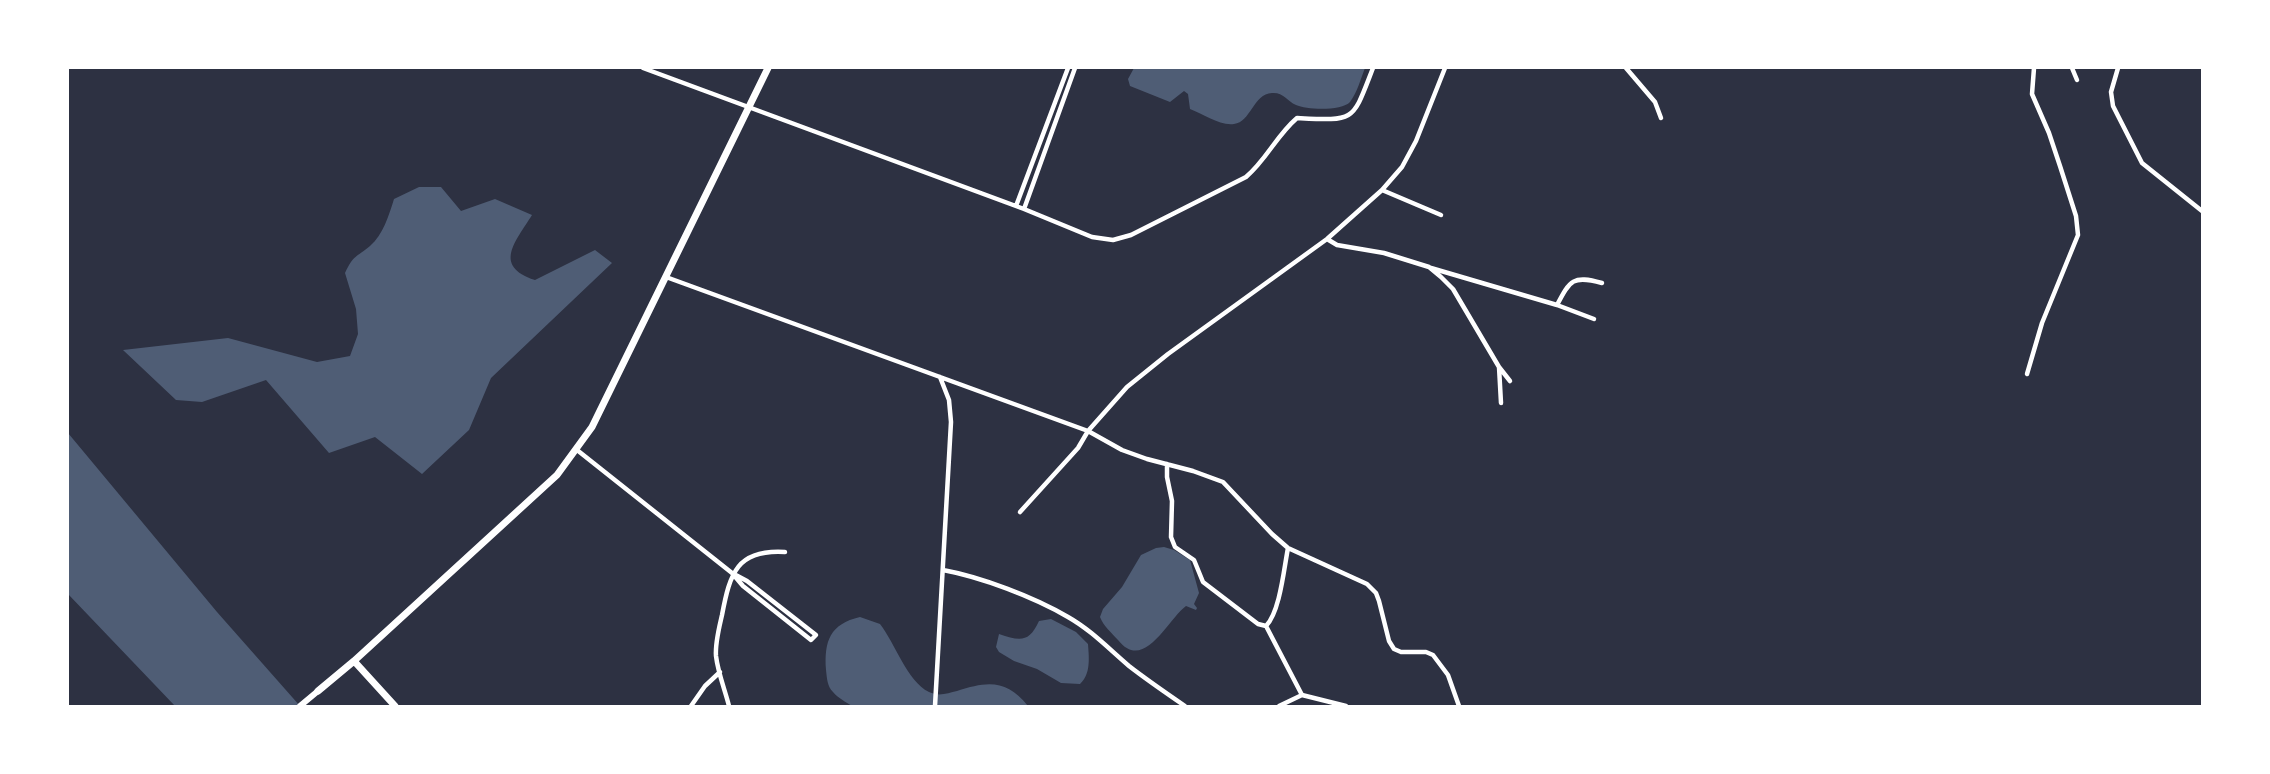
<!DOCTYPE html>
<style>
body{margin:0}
#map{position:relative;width:2270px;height:774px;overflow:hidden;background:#2d3142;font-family:Manrope,sans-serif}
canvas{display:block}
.frame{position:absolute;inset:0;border:69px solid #fff;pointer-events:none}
</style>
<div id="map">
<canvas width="2270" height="774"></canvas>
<div class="frame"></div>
</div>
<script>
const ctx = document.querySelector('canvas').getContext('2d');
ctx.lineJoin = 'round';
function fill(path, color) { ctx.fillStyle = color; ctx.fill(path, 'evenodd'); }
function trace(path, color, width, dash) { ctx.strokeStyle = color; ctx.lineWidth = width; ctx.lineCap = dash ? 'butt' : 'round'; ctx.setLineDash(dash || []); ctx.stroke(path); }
fill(new Path2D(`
 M1134 68H1365C1361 78 1357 93 1350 102 1342 111 1307 110 1296 105 1287 101 1283 92 1272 93 1253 94 1251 122 1234 124 1220 126 1203 114 1190 109L1188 94 1184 91 1170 102 1130 86 1128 79Z
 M419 187H441L461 211 495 199 532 215C516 241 492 266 535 280L595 250 612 263 491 378 469 430 422 474 375 437 329 453 266 380 202 402 176 400 123 350 228 338 317 362 350 356 358 334 356 309 345 273C354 254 356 258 370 246 383 235 389 215 394 199Z
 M68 433 217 612 300 706H175L68 594Z
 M1164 547 1174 550 1190 560 1199 593 1194 604 1197 608 1196 610 1186 606C1168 619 1144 673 1118 640 1111 632 1104 627 1100 617L1103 609 1122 587 1141 555 1156 548Z
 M860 617 880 624C895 643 907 681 929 692 939 697 948 693 957 691 987 681 1007 679 1028 706H852C846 702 838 698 833 692 827 686 827 678 826 670 824 641 830 624 860 617Z
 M1051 619 1076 632 1088 644C1089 658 1091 674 1080 684L1061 683 1037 669 1014 661 999 652 996 647 999 634C1020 641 1029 643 1039 621Z`), '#4f5d75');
trace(new Path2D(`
 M643 68 1024 209 1092 237 1113 240 1131 235 1246 177C1267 159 1276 136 1297 118 1356 121 1352 122 1373 68
 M1626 68 1655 102 1661 118
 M2072 68 2077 80
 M2118 68 2111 92 2113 106 2142 163 2202 211
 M1382 190 1441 215
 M1016 206 1068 68
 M1024 209 1075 68
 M1327 239 1337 245 1384 253 1429 267 1441 277 1453 289 1499 367 1501 403
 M1431 268 1557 305 1594 319
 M666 277 1088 431 1122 450 1147 459 1193 471 1223 482 1272 534 1288 548 1367 584 1376 593 1379 601 1389 641 1394 649 1401 652H1426L1433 655 1448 675 1459 706
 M1557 305C1570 280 1573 275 1602 283
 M1499 367 1510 381
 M2027 374 2042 323 2078 235 2076 216 2060 166 2049 133 2032 94 2034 68
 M577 450 732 573 743 586 811 640 816 635 747 581 732 573
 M1167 464V477L1172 501 1171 537 1175 547 1194 560 1203 582 1258 624 1266 626
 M1020 512 1078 448 1088 431 1127 387 1168 354 1327 239 1382 190 1402 167 1416 141 1445 68
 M1288 548C1284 568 1280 612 1266 626L1302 695
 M943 570C981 577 1034 597 1068 617 1091 630 1109 649 1129 666 1147 680 1166 693 1185 706
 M691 706 705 686 720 672
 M729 706C725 690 718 673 716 656 715 643 719 628 722 615 730 573 737 549 785 552
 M935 706 951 422 949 400 940 377
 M1279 706 1302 695 1346 706`), '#fff', 4.5);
trace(new Path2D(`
 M300 706 318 691`), '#fff', 6);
trace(new Path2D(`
 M354 661 395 706
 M318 691 354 661 557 475 592 427 768 68`), '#fff', 7);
</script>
